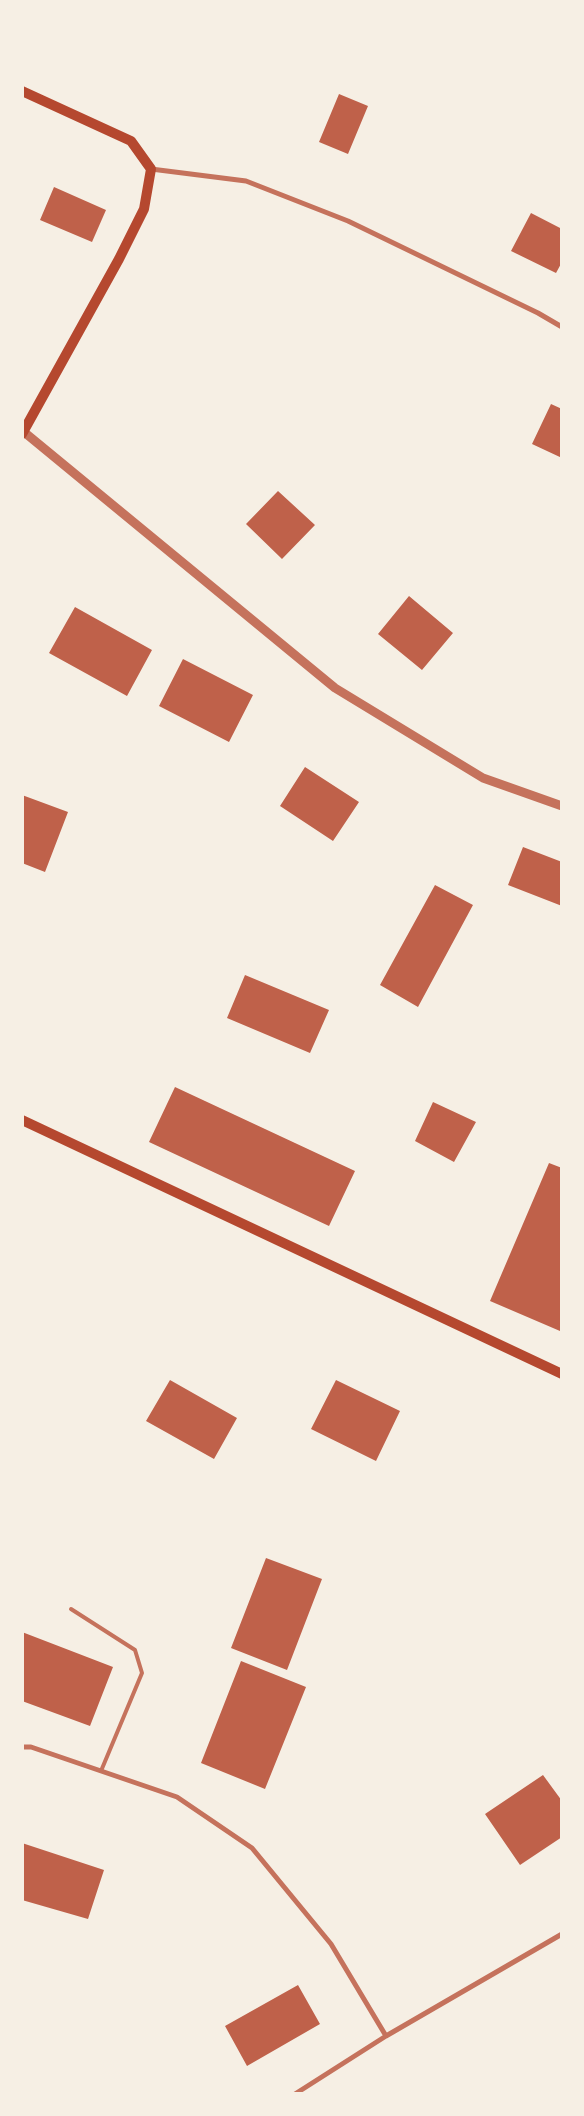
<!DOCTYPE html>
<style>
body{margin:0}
#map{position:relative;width:584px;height:2116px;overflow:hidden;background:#f6efe4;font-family:"Fira Sans Condensed",sans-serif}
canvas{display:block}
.frame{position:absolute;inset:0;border:24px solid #f6efe4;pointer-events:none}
</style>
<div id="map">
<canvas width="584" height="2116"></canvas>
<div class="frame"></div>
</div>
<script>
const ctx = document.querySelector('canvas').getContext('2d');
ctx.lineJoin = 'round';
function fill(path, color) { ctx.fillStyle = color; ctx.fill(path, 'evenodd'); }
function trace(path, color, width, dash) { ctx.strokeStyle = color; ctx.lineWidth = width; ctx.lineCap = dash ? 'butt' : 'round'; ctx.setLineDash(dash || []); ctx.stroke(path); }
fill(new Path2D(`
 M339 94 368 106 348 154 319 142Z
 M54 187 106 210 92 242 40 220Z
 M531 213 562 229V262L556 273 511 251Z
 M551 404 562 409V458L532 444Z
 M278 491 315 525 282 559 246 524Z
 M409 596 453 633 422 670 378 634Z
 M75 607 152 650 127 696 49 653Z
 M183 659 253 695 229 742 159 706Z
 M305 767 359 802 333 841 280 806Z
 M22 795 68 812 45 872 22 863Z
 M523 847 562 862V906L508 885Z
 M435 885 473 905 418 1007 380 985Z
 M245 975 329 1010 310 1053 227 1018Z
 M175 1087 355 1171 329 1226 149 1142Z
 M433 1102 476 1122 454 1162 415 1141Z
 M549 1163 562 1168V1326L560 1331 490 1301Z
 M170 1380 237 1418 214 1459 146 1421Z
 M336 1380 400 1411 376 1461 311 1429Z
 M266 1558 322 1579 287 1670 231 1648Z
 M22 1632 113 1667 90 1726 22 1701Z
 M241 1661 306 1687 265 1789 201 1763Z
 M543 1775 562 1801V1837L520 1865 485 1814Z
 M22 1843 104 1870 88 1919 22 1900Z
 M298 1985 320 2024 247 2066 225 2026Z`), '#bf614a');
trace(new Path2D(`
 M71 1609 135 1650 142 1673 101 1771`), '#c5725c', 4);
trace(new Path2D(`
 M151 169 246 181 348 221 538 313 562 327
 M22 1747H31L177 1797 252 1848 331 1944 386 2036
 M295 2094 386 2036 562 1934`), '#c5725c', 5);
trace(new Path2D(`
 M24 432 335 688 483 778 562 806`), '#c5725c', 9);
trace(new Path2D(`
 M22 91 131 141 151 169 144 209 119 259 22 434
 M22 1120 562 1374`), '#b5482f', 10);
</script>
